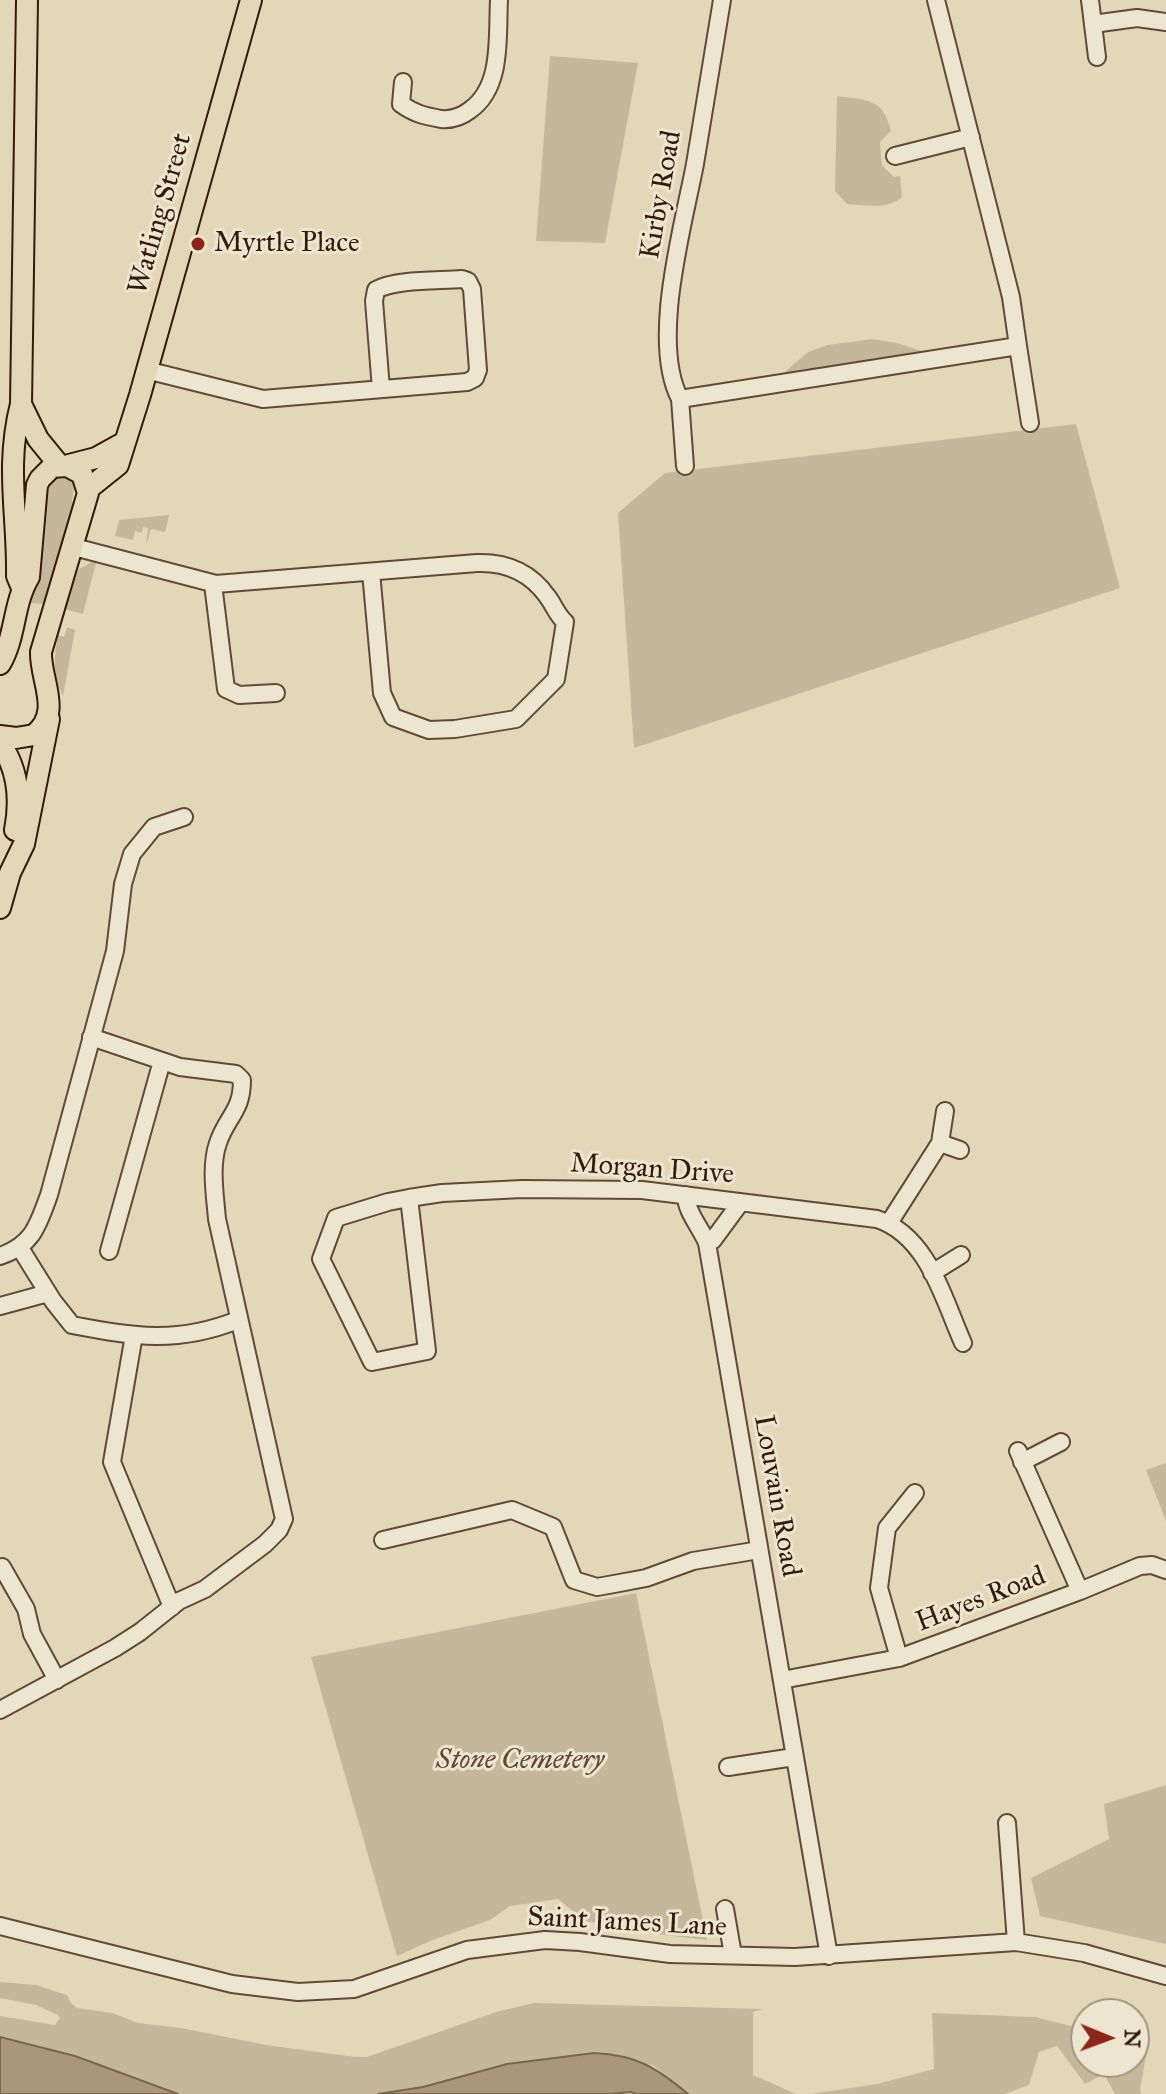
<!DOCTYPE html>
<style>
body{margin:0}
#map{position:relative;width:1166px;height:2094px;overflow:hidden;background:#e2d8b8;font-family:"IM FELL Great Primer",serif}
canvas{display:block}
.north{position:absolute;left:1070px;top:1998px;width:80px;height:80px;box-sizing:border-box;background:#ece6d1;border:2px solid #a39481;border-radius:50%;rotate:91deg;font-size:22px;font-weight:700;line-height:32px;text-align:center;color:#361a0a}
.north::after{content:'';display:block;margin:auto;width:28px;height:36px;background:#8f2418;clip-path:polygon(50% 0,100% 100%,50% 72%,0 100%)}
</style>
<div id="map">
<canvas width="1166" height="2094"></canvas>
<div class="north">N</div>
</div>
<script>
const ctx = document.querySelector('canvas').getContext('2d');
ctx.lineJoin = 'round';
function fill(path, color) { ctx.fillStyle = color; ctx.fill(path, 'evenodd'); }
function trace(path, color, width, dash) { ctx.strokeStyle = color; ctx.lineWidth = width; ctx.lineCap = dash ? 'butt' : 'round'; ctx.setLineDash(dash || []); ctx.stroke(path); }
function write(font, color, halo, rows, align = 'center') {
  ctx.font = font + ' "IM FELL Great Primer",serif'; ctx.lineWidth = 6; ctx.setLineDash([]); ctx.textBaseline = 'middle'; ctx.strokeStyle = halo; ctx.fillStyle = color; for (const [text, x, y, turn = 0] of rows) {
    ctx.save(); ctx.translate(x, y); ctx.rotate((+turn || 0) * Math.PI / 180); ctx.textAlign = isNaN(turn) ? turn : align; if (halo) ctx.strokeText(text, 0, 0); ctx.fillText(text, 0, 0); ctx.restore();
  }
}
fill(new Path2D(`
 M550 56 638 63 605 243 536 241Z
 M837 96C867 100 883 98 891 131L880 142 882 165 894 177 900 176 902 197C888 210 865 205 847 204L835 191Z
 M872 339 897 343 940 357 771 384 808 352 828 345Z
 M1076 424 1120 588 634 748 618 513 665 473Z
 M57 475 69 478 75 484 72 501 74 505 63 547 43 604 31 603 43 537 44 490Z
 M169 515 165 532 151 529 146 545 148 528 143 527 142 533 135 531 133 540 115 536 119 520Z
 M97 559 83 614 64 609 79 569Z
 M67 627 75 630 63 696C52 675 54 657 58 635L64 637Z
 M1166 1463V1521L1146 1470Z
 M636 1593 707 1940 664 1935 585 1921 558 1899 510 1906 490 1920 430 1941 397 1956 311 1657Z
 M1166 1785V1944L1040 1916 1031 1878 1109 1839 1104 1804Z
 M0 1982 36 1985 67 1995 71 2003 77 2008 112 2013 138 2023 181 2028 266 2045 355 2057H367L496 2012 534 2003 763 2009 753 2012V2075L796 2094H688L654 2066 623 2056 594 2053 507 2064 423 2087 379 2094H178L75 2056 0 2037V2016L55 2025 60 2018 58 2015 36 2005 0 1998Z
 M932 2013 1035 2017 1086 2030V2062H1134V2042L1148 2046 1140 2089 1141 2094H1115L1104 2074 1085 2084 1057 2046 1039 2052 1029 2085 1005 2094H811L877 2084 934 2069Z`), '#c5b89a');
const water = new Path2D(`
 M0 2037 75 2056 178 2094H0Z
 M594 2053C637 2055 657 2068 688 2094H636L631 2092 611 2094H378L423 2087 507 2064Z`);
fill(water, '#a8977d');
trace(water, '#7a654f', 2);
const minor = new Path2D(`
 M722 0C713 55 704 109 695 164 683 227 650 342 680 399L1018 346 1011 297 936 0
 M1090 0 1097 57
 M1093 24 1137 18 1166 22
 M403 82 401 104C415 114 425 116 441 119 452 120 461 117 470 110 503 87 497 36 499 0
 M895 156 971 137
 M1018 346 1030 423
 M146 370 263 399 467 382 475 378 478 370 472 289 468 281 462 279C439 281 395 279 376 290L374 301 381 389
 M680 399 685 466
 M74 547 216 584 477 563C506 562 530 572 547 596 554 605 557 615 565 622L556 679 516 719 455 729 429 730 393 717 382 693 371 572
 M213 584 226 689 239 695 276 693
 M940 1143 945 1111
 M686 1195C685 1210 701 1228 707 1243L713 1240 741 1202
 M409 1198 442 1193 522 1189 642 1190 877 1219C928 1236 943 1298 963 1343
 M409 1198 427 1351 372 1362 321 1259 336 1218 388 1202Z
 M889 1223 940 1143 960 1150
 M707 1243 829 1956
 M20 1248 53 1301 72 1325C135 1337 177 1344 238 1320
 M109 1251 162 1061
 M0 1256C33 1245 38 1225 49 1195L115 951 123 884 132 854 154 827 184 817
 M932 1273 961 1255
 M0 1306 48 1293
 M134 1335 112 1462 172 1607
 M1018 1451 1080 1591
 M1022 1462 1061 1442
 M383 1540 512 1510 553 1527 574 1580 597 1587 614 1584 646 1578 693 1561 759 1550
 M2 1567 26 1609 32 1634 57 1680
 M899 1658 879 1588 887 1528 915 1493
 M782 1680 899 1658 1080 1591 1140 1566 1152 1565 1166 1570
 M0 1710 115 1648 140 1632 179 1601 205 1589 265 1544 279 1530 284 1519 217 1219C215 1195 210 1166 218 1143 227 1116 242 1112 242 1080L236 1074 180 1067 91 1037
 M728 1767 794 1757
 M1007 1823 1016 1942
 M725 1909 733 1955
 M0 1926 232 1984 298 1992 354 1989 467 1950 545 1940 580 1942 670 1954 795 1957 1016 1942 1084 1953 1166 1976`);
const major = new Path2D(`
 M21 404 38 439 60 466
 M65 466 96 458 125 442
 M88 489 118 465 140 395 251 0
 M22 588 17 576C18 514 5 467 21 404L27 0
 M0 664C16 637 13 603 29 577L37 485 40 479 52 467 67 466 82 474 88 493 41 652C40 681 63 712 34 735L16 738 0 736
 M0 743C18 769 21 799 15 830
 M0 908 10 873 24 844 49 719`);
trace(minor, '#614a36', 20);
trace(major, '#361a0a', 24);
trace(minor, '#ece6d1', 16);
trace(major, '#e2d8b8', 20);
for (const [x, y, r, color] of [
 [198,244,8,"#8f2418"]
]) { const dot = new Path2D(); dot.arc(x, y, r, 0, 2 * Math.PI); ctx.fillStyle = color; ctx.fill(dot); trace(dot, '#ece6d1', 3); }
write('28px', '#361a0a', '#ece6d1', [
 ["Kirby Road",662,195,-80],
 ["Watling Street",161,214,-74],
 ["Morgan Drive",652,1170,4],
 ["Louvain Road",776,1496,80],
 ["Hayes Road",981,1600,-21],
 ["Saint James Lane",627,1923,3]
]);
write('28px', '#361a0a', '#ece6d1', [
 ["Myrtle Place",214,244]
], 'left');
write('italic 28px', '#614935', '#ece6d1', [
 ["Stone Cemetery",520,1761]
]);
</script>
